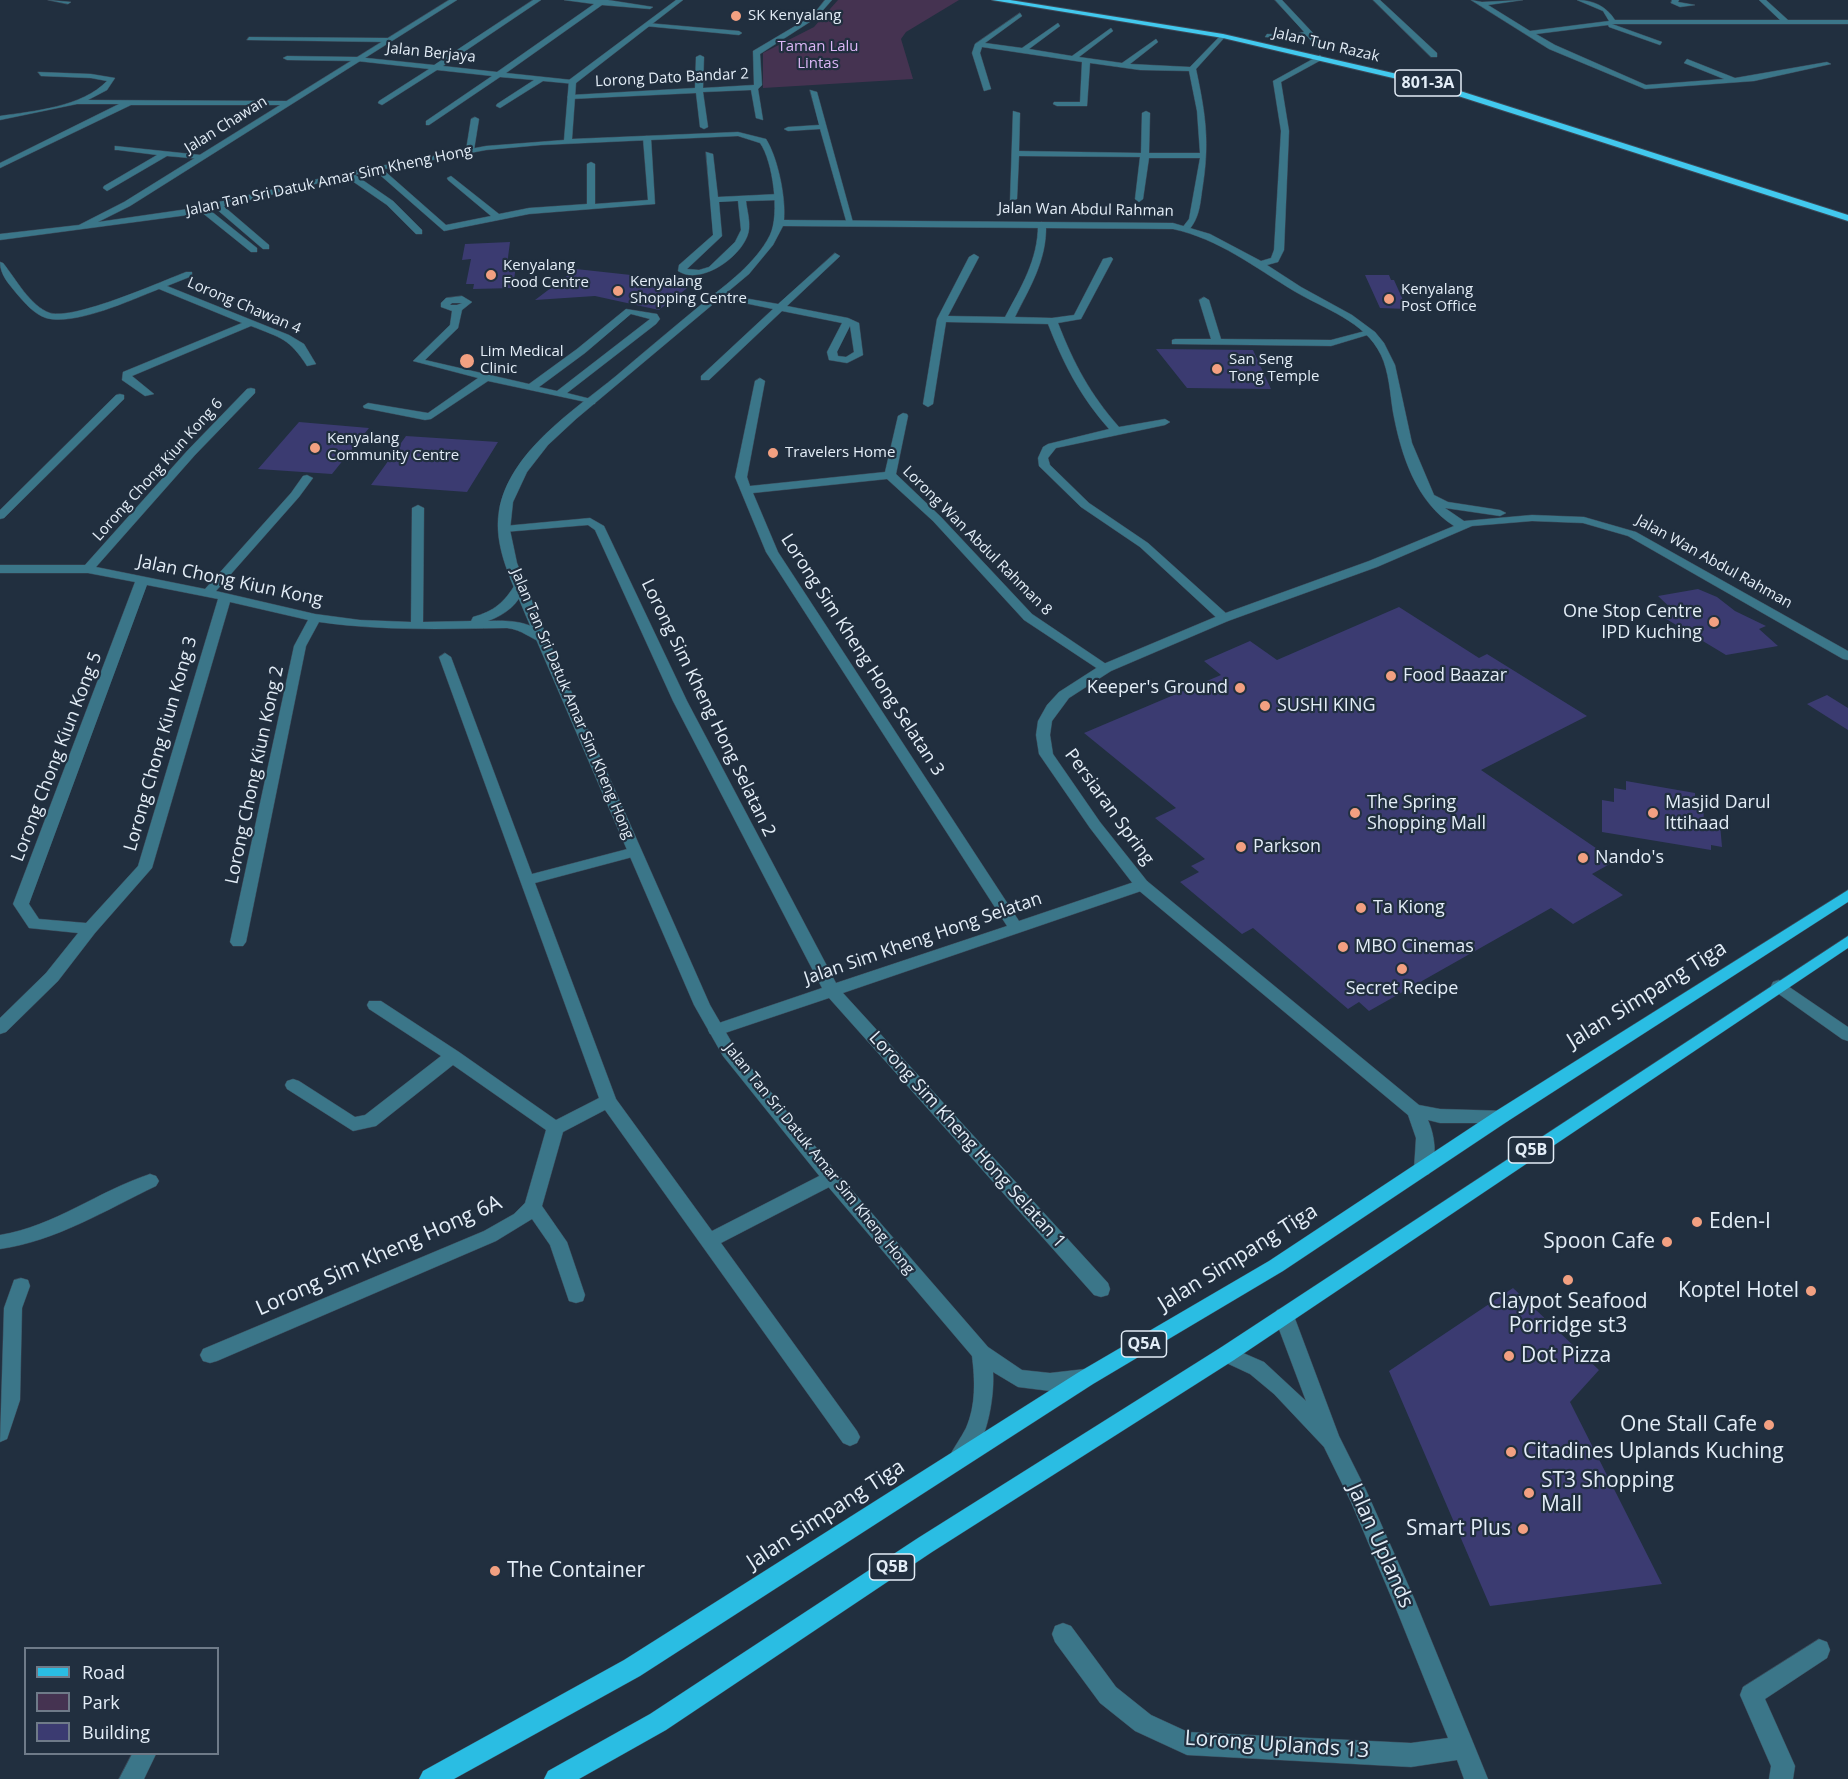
<!DOCTYPE html>
<style>
body{margin:0}
#map{position:relative;width:1848px;height:1779px;overflow:hidden;background:#212f3f;font-family:"Open Sans",sans-serif}
canvas{display:block}
.legend{position:absolute;left:24px;top:1647px;width:195px;height:108px;box-sizing:border-box;background:#212f3f;border:2px solid #6f7b89;margin:0;padding:8px 10px;list-style:none;font-size:18px;color:#e3edf7}
.legend li{display:flex;align-items:center;gap:12px;height:30px}
.legend b{width:30px;border:2px solid #6f7b89}
</style>
<div id="map">
<canvas width="1848" height="1779"></canvas>
<ul class="legend">
<li><b style="height:8px;background:#2abde3"></b>Road</li>
<li><b style="height:16px;background:#453351"></b>Park</li>
<li><b style="height:16px;background:#3b3b71"></b>Building</li>
</ul>
</div>
<script>
const ctx = document.querySelector('canvas').getContext('2d');
ctx.lineJoin = 'round';
function fill(path, color) { ctx.fillStyle = color; ctx.fill(path, 'evenodd'); }
function trace(path, color, width, dash) { ctx.strokeStyle = color; ctx.lineWidth = width; ctx.lineCap = dash ? 'butt' : 'round'; ctx.setLineDash(dash || []); ctx.stroke(path); }
function write(font, color, halo, rows, align = 'center') {
  ctx.font = font + ' "Open Sans",sans-serif'; ctx.lineWidth = 4.5; ctx.setLineDash([]); ctx.textBaseline = 'middle'; ctx.strokeStyle = halo; ctx.fillStyle = color; for (const [text, x, y, turn = 0] of rows) {
    ctx.save(); ctx.translate(x, y); ctx.rotate((+turn || 0) * Math.PI / 180); ctx.textAlign = isNaN(turn) ? turn : align; if (halo) ctx.strokeText(text, 0, 0); ctx.fillText(text, 0, 0); ctx.restore();
  }
}
fill(new Path2D(`
 M838 0H959L906 32 901 39 913 79 763 88V53L814 27Z`), '#453351');
fill(new Path2D(`
 M510 242 507 265H516L513 288 473 289 474 284H466L471 259 462 260 465 244Z
 M576 269 695 282 659 310 595 296 535 300Z
 M1365 275H1389L1391 280H1394L1407 309 1380 308Z
 M1156 349 1253 350 1271 389 1187 388Z
 M299 422 369 428 332 474 258 469Z
 M406 436 498 442 467 492 371 485Z
 M1698 589 1717 597 1735 611 1766 626 1759 629 1778 646 1726 655 1663 617 1677 614 1658 596Z
 M1399 607 1479 658 1487 654 1587 716 1481 770 1615 861 1592 874 1623 895 1573 924 1551 908 1369 1011 1359 1002 1348 1009 1253 928 1242 934 1180 882 1199 872 1191 866 1205 859 1155 818 1176 808 1084 733 1221 675 1204 661 1250 641 1277 660Z
 M1827 695 1848 708V730L1807 704Z
 M1626 781 1695 793V804L1703 805 1704 821 1720 824 1722 847 1711 845V850L1602 832V800L1614 802V788L1626 790Z
 M1513 1288 1599 1370 1570 1402 1662 1584 1490 1606 1389 1371Z`), '#3b3b71');
const minor = new Path2D(`
 M48 0 71 2 68 4Z
 M533 0H541L443 66 497 72 594 4 564 0H608L653 7 650 9 602 5 506 73 572 80 575 84 543 81 500 108 496 106 497 104 534 80 500 77 429 125H426V121L492 76 437 70 382 105 378 103 379 101 429 69 357 61 287 60 283 58 287 56 357 57 434 65Z
 M825 0H832L816 18 760 54 762 85 758 89 763 120 756 118 751 90 703 92 708 127 704 129 700 127 696 93 571 99 567 97 571 95 695 88 696 57 700 55 704 57 703 88 754 85 753 51 812 16Z
 M1373 0H1380L1437 53V57H1431Z
 M1471 0 1482 2 1523 0 1488 5 1530 31 1609 21 1603 11 1577 0C1593 0 1606 6 1615 20H1780L1759 0H1766L1788 20H1848V24H1612L1662 42 1660 45 1609 27 1608 25 1536 34 1555 45 1646 85 1724 79 1684 63 1687 59 1735 78 1827 62 1831 64 1754 81 1645 89 1549 49Z
 M1672 0H1679L1678 2 1695 5 1680 7 1671 3Z
 M1020 13 1022 16 985 43 1022 48 1058 23 1060 26 1029 49 1072 56 1111 28 1113 31 1079 57 1122 63 1156 39 1158 42 1130 64 1190 67 1221 35H1225V37L1196 69C1206 116 1210 143 1202 191 1200 206 1199 218 1189 230L1182 228 1189 219 1200 158H1149L1143 199 1139 202 1135 199 1140 157 1019 156 1017 199 1010 201 1013 111 1020 113 1019 151 1141 153 1142 113 1146 111 1150 113 1149 153H1200L1197 111 1189 71 1140 70 1090 63 1087 106H1057L1053 104 1054 102H1080L1082 62 982 47 980 53 991 89 984 91 972 53 975 44Z
 M647 23 739 31 742 33 739 35 645 26Z
 M249 37 387 38 391 40 387 42 247 40Z
 M38 72 91 74 115 78 107 90 88 100 286 101 290 103 286 105H131L0 168V163L119 104H77L0 120V116C34 111 82 107 107 81L91 78 41 76Z
 M810 90 817 92 854 226 847 224 820 129 788 131 784 129 788 127 819 125Z
 M475 117 479 119 474 150 470 152 466 150 471 119Z
 M647 136 651 138 655 204 529 214 444 231 372 168 379 166 446 225 491 216 448 180 447 178 451 176 499 214 529 208 587 204V164L591 162 595 164V204L648 200 643 138Z
 M115 146 201 155 205 157 201 159 167 156 107 191 103 188 104 186 157 155 118 150H115Z
 M706 152 713 154 718 197 779 194 783 197 779 200 746 201C747 210 750 220 749 229 747 253 702 287 678 271L679 265 713 235ZM738 201 741 230 735 242 709 267 699 270 687 269 722 236 719 202Z
 M345 172H351L393 201 422 230V234H416L387 205 345 176Z
 M214 203H220L269 245V249H263L214 207Z
 M200 207H206L257 248V252H251L200 211Z
 M1042 222 1046 225C1047 260 1030 287 1015 317L1052 318 1074 315 1103 259 1111 257 1113 259 1081 319 1058 323C1074 364 1090 394 1119 427L1165 419 1170 422 1165 425 1056 448 1048 458 1050 465 1089 503 1148 543 1228 615 1230 618 1228 621H1220L1140 547 1081 507 1039 466 1038 458 1043 447 1048 444 1109 429C1080 396 1064 365 1048 324L946 322 933 404 928 407 923 404 937 319 969 257 974 254 979 257 948 316 1005 317C1021 287 1038 260 1038 225Z
 M835 253 840 256 838 258 787 306 848 318 859 323 863 355 847 363 829 360 827 352 842 323 782 311 709 380H701V376L773 309 715 297V293L778 304ZM850 326 854 352 846 357 838 356 837 352Z
 M0 262 3 263C16 279 30 306 50 313 75 320 160 282 186 272H192V276L167 286 289 335 304 344 316 364 307 366C289 338 281 338 251 326L132 376 154 394 145 396 122 380 123 372 242 323 159 289C131 300 75 326 46 318 34 314 25 303 17 294 9 284 0 275 0 262Z
 M462 296 472 302 462 310 458 328 425 360 529 384 577 349 626 309 657 314 660 319 656 324 567 393 595 400V404L488 381 431 419 425 420 364 408 363 406 368 403 428 413 478 378 413 361 450 325 452 311 441 307V303L446 298ZM452 303H462L457 305H450ZM631 314 650 319 557 391 539 387 585 353Z
 M1204 297 1209 300 1221 339 1331 340 1369 330 1374 333 1331 346 1172 344V340L1175 339H1211L1199 300Z
 M760 378 765 381 747 477 750 486 885 472 898 416 903 413 907 414 908 416 896 474 941 517 1032 614 1112 668 1106 672 1101 671 1024 620 933 521 887 479 753 493 778 552 1019 921 1137 881H1147L1149 885 1147 889 843 993 1108 1283 1110 1289 1108 1295 1101 1297 1094 1295 829 998 722 1034H710L708 1030 710 1026 822 988 673 701 595 530 588 525 504 532 498 529 504 526 590 518 604 526 687 701 836 983 1007 926 766 552 735 477 755 381Z
 M251 388 255 389V393L195 455 96 567 205 589 291 493 303 476 307 475 313 478 299 497 216 591 315 614 360 620 411 622 412 508 418 505 424 508 423 622 471 621 473 617C494 611 504 603 516 583L520 582 526 586C518 604 507 614 488 621 511 620 533 621 549 639L543 643C529 638 523 630 507 628 444 629 382 631 319 622L306 646 246 942 243 946H233L230 942 294 646 308 620 230 602 152 868 95 933 58 981 6 1032 0 1034V1018L46 973 78 933 29 928 13 904 135 582 88 573H0V565H85L187 451 247 389ZM147 585 218 599 138 866 86 923 39 919 29 904Z
 M120 394 124 395V399L4 518 0 519V510L116 395Z
 M445 653 451 657 532 874 635 847 642 852 640 855 535 883 616 1099 712 1231 825 1173 831 1171 837 1173 840 1178 837 1183 721 1243 857 1431 860 1437 857 1443 850 1446 843 1443 605 1110 563 1132 542 1206 567 1242 585 1295 583 1301 576 1303 569 1301 550 1245 532 1219 496 1241 217 1361 210 1363 203 1361 200 1355 203 1349 484 1231 514 1214 525 1203 546 1130 453 1065 376 1126 353 1131 287 1089 285 1085 287 1081 293 1079 299 1081 355 1117 365 1115 441 1056 369 1009 367 1005 369 1001H381L459 1052 556 1120 599 1098 439 657Z
 M1779 980 1848 1027V1041L1842 1039 1773 990 1771 986 1773 982Z
 M150 1174 156 1176 159 1181 156 1186C106 1210 56 1241 0 1249V1235C55 1226 98 1191 150 1174Z
 M21 1278 28 1280 30 1286 22 1308 20 1400 7 1439 0 1442 4 1308 14 1280Z
 M1284 1308 1291 1310 1294 1316 1339 1436 1366 1490 1414 1598 1488 1779H1464L1457 1760 1411 1767 1187 1755 1135 1731 1100 1703 1055 1642 1052 1634 1055 1626 1063 1623 1071 1626 1116 1687 1151 1715 1188 1732 1411 1743 1448 1738 1395 1606 1351 1502 1324 1447 1274 1394 1250 1374 1220 1360 1217 1354 1220 1348 1227 1346 1264 1362 1306 1401 1274 1316 1277 1310Z
 M1819 1639 1827 1642 1830 1650 1827 1658 1765 1699 1795 1766 1793 1779H1769L1771 1766 1740 1695 1743 1687Z
 M132 1754H156L144 1779H119Z`);
const tertiary = new Path2D(`
 M449 0H457L130 206 98 222 188 209 348 172 486 146 564 140 569 80 676 0H683L576 83 572 139 738 132 766 139C778 158 786 198 784 220L1173 223 1210 234 1261 261 1271 258 1274 250 1281 131 1273 81 1320 55 1323 59 1281 82 1289 131 1284 250 1278 262 1267 265 1301 287 1352 315 1375 332 1384 343 1395 365 1412 443 1434 495 1448 502 1500 510 1506 513 1500 516 1445 508 1464 521 1532 515 1584 517 1636 532 1848 651V660L1843 659 1628 536 1583 523 1532 521 1472 526 1377 567 1228 621 1111 671 1069 698 1052 721 1050 735 1053 754 1100 822 1147 881 1419 1105 1440 1109 1508 1111 1511 1116 1508 1121 1502 1123H1440L1428 1120C1435 1136 1438 1158 1429 1174L1423 1176 1417 1174 1414 1169 1416 1138 1408 1115 1137 889 1090 828 1039 754 1036 735 1038 721 1047 705 1059 692 1101 665 1220 615 1369 561 1454 526C1416 502 1401 455 1393 412 1390 393 1389 372 1381 355 1365 321 1324 309 1294 291 1254 267 1219 239 1173 229L783 226 773 245 749 274 576 419 548 445 527 472 513 502 510 530 517 563 538 616 710 1005 735 1048 837 1173 988 1347 1022 1370 1050 1373 1085 1369 1092 1372 1095 1378 1092 1384 1050 1391 1018 1387 993 1372C995 1397 986 1456 959 1466L952 1464 949 1457C954 1447 961 1438 966 1428 976 1405 975 1380 972 1356L825 1183 723 1056 694 1005 526 616C513 583 493 548 499 511 509 452 573 411 616 376 645 351 674 327 703 303 727 284 756 263 770 235 780 215 773 161 760 143L738 136 541 145 486 150 348 176 188 215 0 240V234L79 225 124 202Z
 M1275 0H1282L1312 32 1325 50H1319L1307 36 1290 39 1265 37 1267 34 1290 35 1304 32Z`);
const primary = new Path2D(`
 M1848 890V902L1508 1121 1283 1271 1093 1384 640 1676 454 1779H419L423 1771 624 1660 1079 1372 1269 1261 1496 1111Z
 M1848 936V948L1234 1360 932 1552 666 1730 579 1779H544L548 1771 650 1714 918 1538 1220 1348Z`);
const trunk = new Path2D(`
 M992 0H1010L1223 34 1432 82 1848 215V221L1427 86 1223 38Z`);
trace(minor, '#3c4a59', 1);
trace(tertiary, '#3c4a59', 1);
trace(primary, '#3c4a59', 1);
trace(trunk, '#3c4a59', 2);
fill(minor, '#3b7689');
fill(tertiary, '#3b7689');
fill(primary, '#2abde3');
fill(trunk, '#42c9ee');
for (const [x, y, r, color] of [
 [736,16,6,"#f2a081"],
 [491,275,6,"#f2a081"],
 [618,291,6,"#f2a081"],
 [1389,299,6,"#f2a081"],
 [467,361,8,"#f2a081"],
 [1217,369,6,"#f2a081"],
 [315,448,6,"#f2a081"],
 [773,453,6,"#f2a081"],
 [1714,622,6,"#f2a081"],
 [1391,676,6,"#f2a081"],
 [1240,688,6,"#f2a081"],
 [1265,706,6,"#f2a081"],
 [1355,813,6,"#f2a081"],
 [1653,813,6,"#f2a081"],
 [1241,847,6,"#f2a081"],
 [1583,858,6,"#f2a081"],
 [1361,908,6,"#f2a081"],
 [1343,947,6,"#f2a081"],
 [1402,969,6,"#f2a081"],
 [1697,1222,6,"#f2a081"],
 [1667,1242,6,"#f2a081"],
 [1568,1280,6,"#f2a081"],
 [1811,1291,6,"#f2a081"],
 [1509,1356,6,"#f2a081"],
 [1769,1425,6,"#f2a081"],
 [1511,1452,6,"#f2a081"],
 [1529,1493,6,"#f2a081"],
 [1523,1529,6,"#f2a081"],
 [495,1571,6,"#f2a081"]
]) { const dot = new Path2D(); dot.arc(x, y, r, 0, 2 * Math.PI); ctx.fillStyle = color; ctx.fill(dot); trace(dot, '#212f3f', 2); }
write('15px', '#e3edf7', '#212f3f', [
 ["SK Kenyalang",748,16],
 ["Kenyalang",503,266],
 ["Food Centre",503,283],
 ["Kenyalang",630,282],
 ["Shopping Centre",630,299],
 ["Kenyalang",1401,290],
 ["Post Office",1401,307],
 ["Lim Medical",480,352],
 ["Clinic",480,369],
 ["San Seng",1229,360],
 ["Tong Temple",1229,377],
 ["Kenyalang",327,439],
 ["Community Centre",327,456],
 ["Travelers Home",785,453]
], 'left');
write('15px', '#e3edf7', '#212f3f', [
 ["Jalan Tun Razak",1326,45,13],
 ["Jalan Berjaya",431,53,6],
 ["Lorong Dato Bandar 2",672,78,-3],
 ["Jalan Chawan",226,125,-32],
 ["Jalan Tan Sri Datuk Amar Sim Kheng Hong",329,181,-12],
 ["Jalan Wan Abdul Rahman",1086,210,1],
 ["Lorong Chawan 4",244,306,23],
 ["Lorong Chong Kiun Kong 6",158,470,-48],
 ["Lorong Wan Abdul Rahman 8",977,541,45],
 ["Jalan Wan Abdul Rahman",1714,562,29],
 ["Jalan Tan Sri Datuk Amar Sim Kheng Hong",572,704,67],
 ["Jalan Tan Sri Datuk Amar Sim Kheng Hong",819,1159,51]
]);
write('15px', '#dbb6f6', '#212f3f', [
 ["Taman Lalu",818,47],
 ["Lintas",818,64]
]);
for (const [x, y, w] of [
 [1428,83,66],
 [1531,1150,45],
 [1144,1344,45],
 [892,1567,45]
]) { const box = new Path2D(); box.roundRect(x - w / 2, y - 13, w, 26, 4.5); ctx.fillStyle = '#212f3f'; ctx.fill(box); trace(box, '#e3edf7', 1.5); }
write('bold 16px', '#e3edf7', null, [
 ["801-3A",1428,83],
 ["Q5B",1531,1150],
 ["Q5A",1144,1344],
 ["Q5B",892,1567]
]);
write('18px', '#e3edf7', '#212f3f', [
 ["Jalan Chong Kiun Kong",230,581,12],
 ["Lorong Sim Kheng Hong Selatan 3",862,655,57],
 ["Lorong Sim Kheng Hong Selatan 2",708,708,64],
 ["Lorong Chong Kiun Kong 3",161,744,-74],
 ["Lorong Chong Kiun Kong 5",57,757,-69],
 ["Lorong Chong Kiun Kong 2",255,775,-78],
 ["Persiaran Spring",1109,807,54],
 ["Jalan Sim Kheng Hong Selatan",923,939,-19],
 ["Lorong Sim Kheng Hong Selatan 1",967,1140,48]
]);
write('18px', '#e3edf7', '#212f3f', [
 ["One Stop Centre",1702,612,"right"],
 ["IPD Kuching",1702,633,"right"],
 ["Food Baazar",1403,676],
 ["Keeper's Ground",1228,688,"right"],
 ["SUSHI KING",1277,706],
 ["The Spring",1367,803],
 ["Shopping Mall",1367,824],
 ["Masjid Darul",1665,803],
 ["Ittihaad",1665,824],
 ["Parkson",1253,847],
 ["Nando's",1595,858],
 ["Ta Kiong",1373,908],
 ["MBO Cinemas",1355,947],
 ["Secret Recipe",1402,989,"center"]
], 'left');
write('21px', '#e3edf7', '#212f3f', [
 ["Jalan Simpang Tiga",1647,995,-32],
 ["Lorong Sim Kheng Hong 6A",379,1256,-24],
 ["Jalan Simpang Tiga",1238,1258,-32],
 ["Jalan Simpang Tiga",826,1515,-33],
 ["Jalan Uplands",1380,1546,66],
 ["Lorong Uplands 13",1277,1745,4]
]);
write('21px', '#e3edf7', '#212f3f', [
 ["Eden-I",1709,1222],
 ["Spoon Cafe",1655,1242,"right"],
 ["Koptel Hotel",1799,1291,"right"],
 ["Claypot Seafood",1568,1302,"center"],
 ["Porridge st3",1568,1326,"center"],
 ["Dot Pizza",1521,1356],
 ["One Stall Cafe",1757,1425,"right"],
 ["Citadines Uplands Kuching",1523,1452],
 ["ST3 Shopping",1541,1481],
 ["Mall",1541,1505],
 ["Smart Plus",1511,1529,"right"],
 ["The Container",507,1571]
], 'left');
</script>
